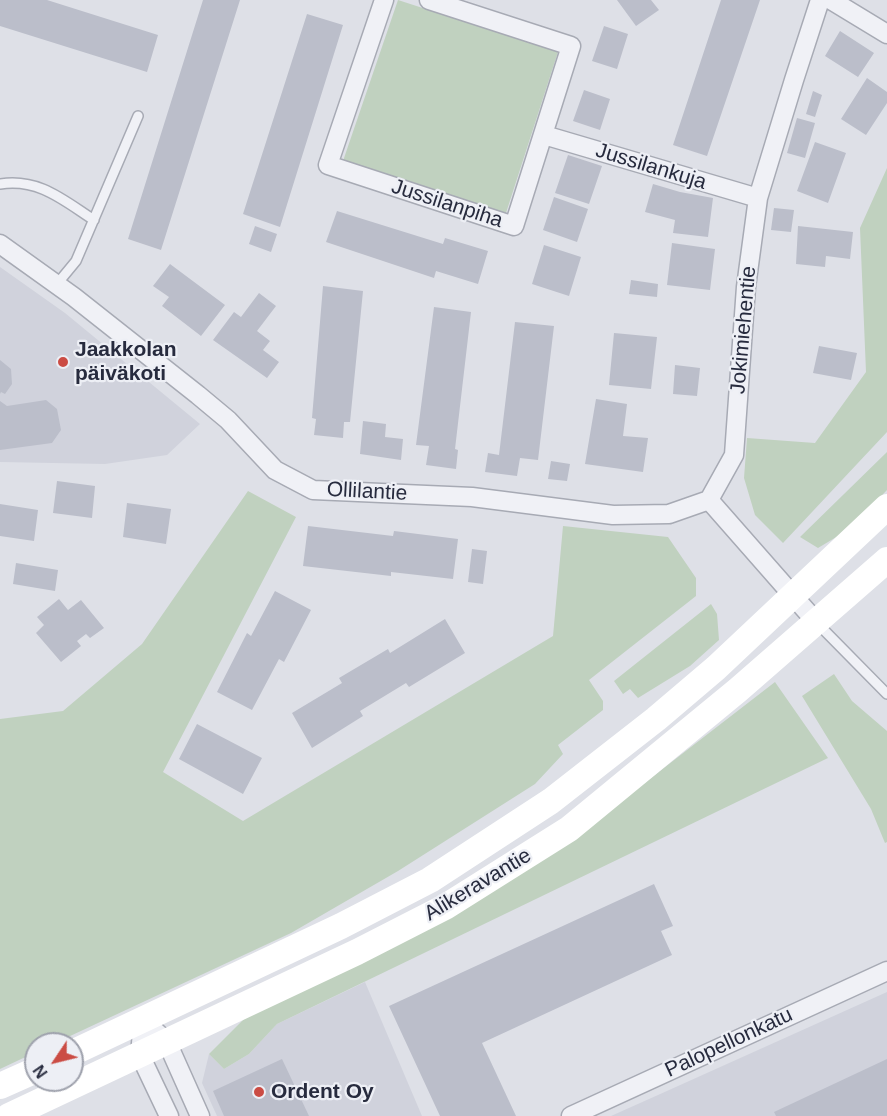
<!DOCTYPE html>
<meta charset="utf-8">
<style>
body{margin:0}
#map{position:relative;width:887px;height:1116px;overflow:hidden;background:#dee0e7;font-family:Arial,sans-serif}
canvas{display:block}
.north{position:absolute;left:24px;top:1032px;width:60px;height:60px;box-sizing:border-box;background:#edeff5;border:2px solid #9ea1ac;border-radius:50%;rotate:235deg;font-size:16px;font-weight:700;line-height:24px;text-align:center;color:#272b3e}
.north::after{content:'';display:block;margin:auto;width:21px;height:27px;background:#cb4c44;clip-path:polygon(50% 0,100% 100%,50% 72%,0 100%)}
</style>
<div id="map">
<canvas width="887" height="1116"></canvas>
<div class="north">N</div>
</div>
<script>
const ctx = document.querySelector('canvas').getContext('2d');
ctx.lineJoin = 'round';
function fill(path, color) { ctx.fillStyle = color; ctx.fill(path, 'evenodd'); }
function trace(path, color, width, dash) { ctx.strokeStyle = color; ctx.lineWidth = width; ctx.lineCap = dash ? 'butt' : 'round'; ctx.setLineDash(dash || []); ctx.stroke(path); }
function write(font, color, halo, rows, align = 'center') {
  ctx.font = font + ' Arial,sans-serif'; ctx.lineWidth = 4.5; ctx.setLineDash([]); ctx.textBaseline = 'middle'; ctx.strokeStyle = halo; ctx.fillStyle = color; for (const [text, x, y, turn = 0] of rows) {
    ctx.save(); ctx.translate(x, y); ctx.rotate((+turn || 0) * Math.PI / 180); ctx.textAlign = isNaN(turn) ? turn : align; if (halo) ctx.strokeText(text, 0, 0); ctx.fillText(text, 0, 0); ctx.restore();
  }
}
fill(new Path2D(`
 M0 267 65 313 200 424 167 455 105 464 0 462Z
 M365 982 422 1116H217L202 1083 209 1054 224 1069 249 1054 277 1024Z
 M887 992V1116H611L658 1095Z`), '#d0d2dc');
fill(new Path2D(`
 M398 0 558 52 505 216 343 161Z
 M887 168V432L783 543 755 515 744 478 747 438 815 443 866 372 860 228Z
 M887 452V490L848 530 818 548 800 537Z
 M248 491 296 517 163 772 243 821 553 636 563 526 668 537 696 578V596L589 680 603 701V710L558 745 563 754 535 784 398 871 291 933 53 1044H36V1052L0 1069V719L63 711 142 644Z
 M711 604 717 614 719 640 690 666 638 698 630 689 623 694 614 681Z
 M834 674 852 701 887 731V842L885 843 871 809 802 696Z
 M775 682 828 758 277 1024 249 1054 224 1069 209 1054 244 1019 572 839Z`), '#c0d1bf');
fill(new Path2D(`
 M0 0H47L158 35 147 72 0 26Z
 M203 0H240L161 250 128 239Z
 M617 0H651L659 10 636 26Z
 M721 0H760L707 156 673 145Z
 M307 14 343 25 280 227 243 214Z
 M604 26 628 34 617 69 592 61Z
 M840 31 874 53 858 77 825 56Z
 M867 78 887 92V103L866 135 841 119Z
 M584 90 610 99 600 130 573 121Z
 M813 91 822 95 815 117 806 114Z
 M797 118 815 123 805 158 787 153Z
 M815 142 846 153 828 203 797 191Z
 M568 155 602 166 589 204 555 193Z
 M653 184 680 192 713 198 708 237 673 233 675 220 645 212Z
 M554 197 588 209 577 242 543 230Z
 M774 208 794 210 791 232 771 230Z
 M337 211 443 244 445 238 488 251 478 284 436 271 434 278 326 242Z
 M255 226 277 234 271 252 249 244Z
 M798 226 853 232 850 259 826 256 825 267 796 264Z
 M672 243 715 249 710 290 667 285Z
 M544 245 581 257 569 296 532 284Z
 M170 264 225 305 201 336 162 306 169 297 153 286Z
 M631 280 658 284 657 297 629 294Z
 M323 286 363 291 350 422H344L343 438 314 435 316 419 312 418Z
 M259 293 276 306 257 331 270 341 263 350 279 362 267 378 213 340 234 312 241 317Z
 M434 307 471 312 455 449 458 450 456 469 426 465 429 446 416 445Z
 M515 322 554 326 538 460 520 458 517 476 485 472 488 453 499 455Z
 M614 333 657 337 651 389 609 385Z
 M819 346 857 353 851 380 813 373Z
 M0 360 11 369 12 384 5 394 1 392 0 394Z
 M675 365 700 368 697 396 673 394Z
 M596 399 627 404 623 436 648 438 643 472 585 464Z
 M46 400 57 409 61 430 52 443 0 450V401L7 406Z
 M363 421 386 424 385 437 403 439 401 460 360 454Z
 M551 461 570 464 567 481 548 479Z
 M57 481 95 486 92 518 53 513Z
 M127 503 171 509 166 544 123 537Z
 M0 504 38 510 34 541 0 536Z
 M308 526 393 536 394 531 458 539 453 579 391 572V576L303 566Z
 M472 549 487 551 483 584 468 582Z
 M16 563 58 570 55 591 13 584Z
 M275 591 311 610 284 662 279 659 252 710 217 692 247 633 251 636Z
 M59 599 68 610 81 600 104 628 90 638 86 634 77 641 81 646 61 662 36 633 44 625 37 617Z
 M445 619 465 653 409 687 406 683 360 711 363 716 312 748 292 713 342 683 339 678 388 649 390 653Z
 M197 724 262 758 243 794 179 759Z
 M654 884 673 926 661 931 672 955 482 1043 516 1116H440L389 1006Z
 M282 1059 309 1116H224L213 1091Z
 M887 1059V1116H776L774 1112Z`), '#bbbeca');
const service = new Path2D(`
 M0 184C39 178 63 200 94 220
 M57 284 76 261 138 116
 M817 623 887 694`);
const minor = new Path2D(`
 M384 0 328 165 514 226 571 46 429 0
 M831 0 887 34
 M544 135 758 198
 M0 244 74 297 198 395 228 420 275 470 313 490 472 497 613 515 669 514 709 500
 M817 623 709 500 734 455 746 287 758 198 794 80 820 0
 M143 1020 167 1042 200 1116
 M143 1020 140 1055 169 1116
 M571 1116 887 971`);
trace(service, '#a7aab4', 12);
trace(minor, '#a7aab4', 21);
trace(service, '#f0f1f6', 9);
trace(minor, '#f0f1f6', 18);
trace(new Path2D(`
 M72 1053 341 926 430 880 551 801 656 719 716 668 887 507
 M0 1086 36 1070
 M9 1116 357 952 445 907 569 829 738 690 887 560`), '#fff', 26);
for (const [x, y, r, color] of [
 [63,362,6,"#cb4c44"],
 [259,1092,6,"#cb4c44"]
]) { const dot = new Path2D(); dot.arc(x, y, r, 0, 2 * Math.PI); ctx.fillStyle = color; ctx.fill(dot); trace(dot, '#edeff5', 2); }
write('21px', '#272b3e', '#edeff5', [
 ["Jussilankuja",651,167,17],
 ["Jussilanpiha",447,204,18],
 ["Jokimiehentie",744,330,-85],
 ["Ollilantie",367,492,3],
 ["Alikeravantie",478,885,-31],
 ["Palopellonkatu",729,1043,-25]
]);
write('bold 21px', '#272b3e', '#edeff5', [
 ["Jaakkolan",75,350],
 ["päiväkoti",75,374],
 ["Ordent Oy",271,1092]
], 'left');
</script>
